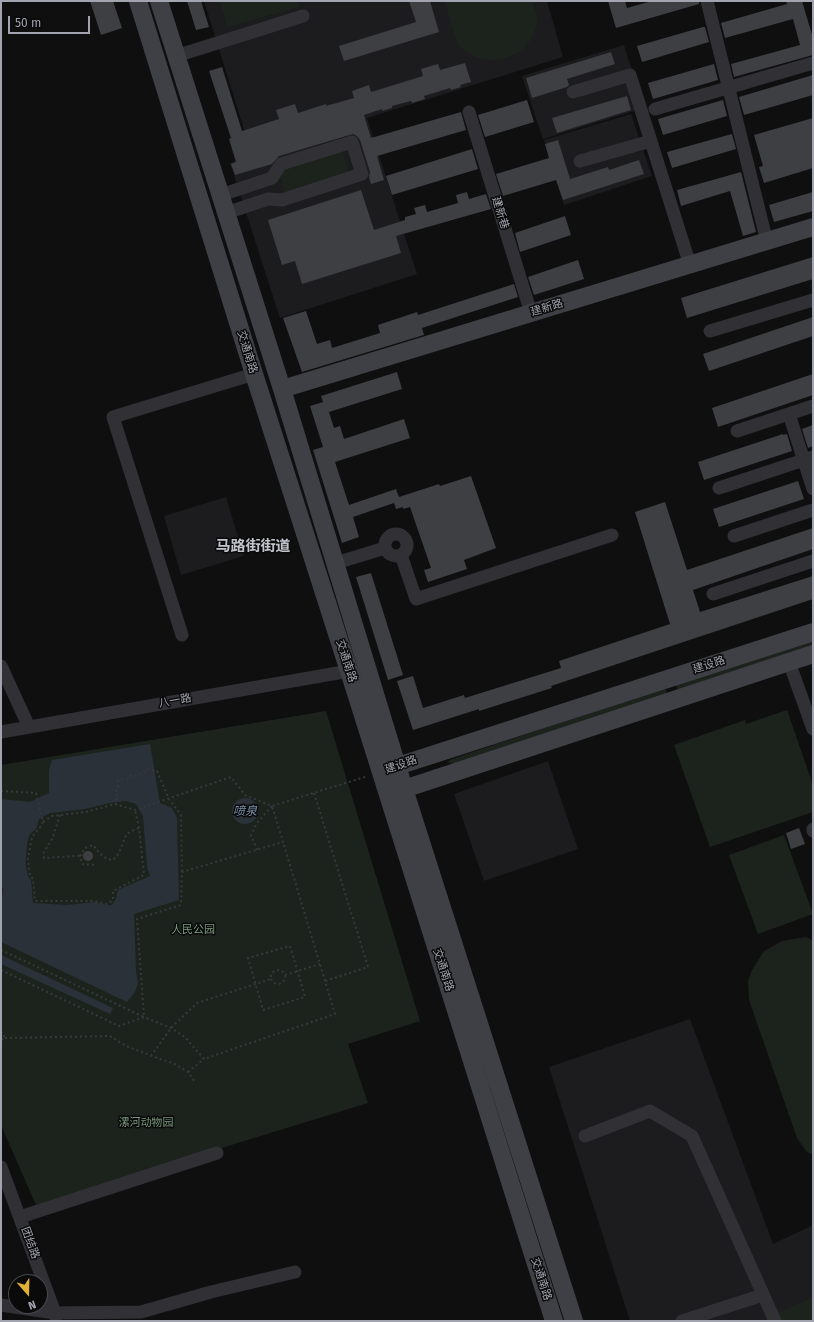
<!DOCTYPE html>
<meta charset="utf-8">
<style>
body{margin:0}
#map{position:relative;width:814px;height:1322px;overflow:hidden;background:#0f0f10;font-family:"Fira Sans",sans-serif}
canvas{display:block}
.frame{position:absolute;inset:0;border:2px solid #a2a5b0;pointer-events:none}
.north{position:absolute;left:8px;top:1274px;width:40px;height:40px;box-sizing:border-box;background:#0a0a0b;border:1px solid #47484d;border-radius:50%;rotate:160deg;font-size:11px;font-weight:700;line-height:16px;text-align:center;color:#a2a5b0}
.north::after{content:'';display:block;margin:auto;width:14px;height:18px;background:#e1b136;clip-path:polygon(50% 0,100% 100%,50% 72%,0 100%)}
.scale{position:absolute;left:8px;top:16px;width:82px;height:18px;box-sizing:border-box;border:2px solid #a2a5b0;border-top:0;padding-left:5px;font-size:12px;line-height:14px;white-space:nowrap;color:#a2a5b0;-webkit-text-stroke:3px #0a0a0b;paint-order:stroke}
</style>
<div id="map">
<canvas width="814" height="1322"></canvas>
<div class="frame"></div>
<div class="north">N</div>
<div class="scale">50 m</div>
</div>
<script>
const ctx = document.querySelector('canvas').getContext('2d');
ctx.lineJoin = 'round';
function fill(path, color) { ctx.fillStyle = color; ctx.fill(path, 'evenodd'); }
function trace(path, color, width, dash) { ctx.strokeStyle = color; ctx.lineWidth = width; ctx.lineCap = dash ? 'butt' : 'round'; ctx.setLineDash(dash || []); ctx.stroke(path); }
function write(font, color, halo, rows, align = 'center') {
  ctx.font = font + ' "Fira Sans","Noto Sans SC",sans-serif'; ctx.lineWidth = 3; ctx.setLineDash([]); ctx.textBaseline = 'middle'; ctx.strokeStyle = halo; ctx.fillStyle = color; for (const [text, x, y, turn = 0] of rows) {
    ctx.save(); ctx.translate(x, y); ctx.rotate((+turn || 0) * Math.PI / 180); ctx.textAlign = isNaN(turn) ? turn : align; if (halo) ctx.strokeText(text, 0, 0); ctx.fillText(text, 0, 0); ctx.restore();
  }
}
fill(new Path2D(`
 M204 1H547L563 57 367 118 417 274 280 318 230 163 252 155Z
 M624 45 644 108 543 139 522 76Z
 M631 114 652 176 564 205 544 140Z
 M226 497 244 556 181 575 164 516Z
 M548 761 578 849 484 881 454 794Z
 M690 1019 773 1244 813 1225V1321H630L549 1067Z`), '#1c1b1d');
fill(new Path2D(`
 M220 1H298L299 7 227 27Z
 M445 1H532C534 7 538 16 537 22 533 58 483 74 459 45 455 40 447 9 445 1Z
 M342 150 349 173 285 193 278 170Z
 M813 639V646L678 691 676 684Z
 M665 688 667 694 454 764 447 762 452 759Z
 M787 710 813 785V812L710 847 674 745 745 720 746 724Z
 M326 711 420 1021 348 1044 368 1103 36 1205 1 1125V765Z
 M784 835 813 914 758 934 729 855Z
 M806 937 813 941V1155L806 1151 797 1138 749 1000 748 981 752 970 764 951 782 941Z
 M813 1297V1321H782L778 1313Z`), '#1c231d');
fill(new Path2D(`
 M150 744 160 803 172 808 177 818 179 900 134 914 136 971 138 983 135 992 127 1002 1 942V909L3 889 1 883V799L30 802 49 793V770L52 760ZM126 801 136 804 143 816 147 866 150 876 118 890 116 899 112 905H106L95 902 67 905 33 903 31 880C23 873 26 846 29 836 31 832 34 831 36 829 37 826 38 822 39 819L50 813 85 809 110 803Z
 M232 811a13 13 0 1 1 26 0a13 13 0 1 1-26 0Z
 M1 955 113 1008 110 1014 1 964Z`), '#2a3138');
fill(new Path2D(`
 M90 1H113L122 28 101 35Z
 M187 1H201L209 27 196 30Z
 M409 1H430L439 32 344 61 339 46 416 22Z
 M608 1H625L627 8 652 1H699V4L616 28Z
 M786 1H802L813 38V55L734 77 731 64 800 45 793 19 725 38 721 23 787 4Z
 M703 27H705L709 42 642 62 637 46Z
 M611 52 615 64 567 79 569 85 567 87 532 98 526 78Z
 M465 63 471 82 460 85 461 87 451 90 450 88 424 96 425 99 412 103 411 101 392 106V108L382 111V109L364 115 371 138 461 112 466 130 377 156 384 180 371 184 369 177 370 172 360 140 357 136 353 134 279 156 272 164 235 175 231 164 236 162 229 139 231 138 209 71 222 67 242 131 279 119 276 110 295 104 298 113 326 104V106L354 98 352 91 369 85 371 92 423 76 421 69 438 64 440 70Z
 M714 64 718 80 653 99 648 83Z
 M813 75V95L744 115 739 97Z
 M627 96 631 110 557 133 552 118Z
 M527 100 534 122 485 137 478 115Z
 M723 100 727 116 663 135 658 119Z
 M813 118V168L764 183 759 167 763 166 754 135Z
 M732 134 736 149 672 168 667 152Z
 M558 140 570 179 608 167 609 170 639 160 644 174 563 200 556 180 503 196 496 174 549 158 545 144Z
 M472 149 478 169 392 195 386 176Z
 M741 172 756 232 743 236 730 191 681 206 677 190Z
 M361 190 374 230 405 220V217L416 214 414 208 425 205 427 212 458 203 456 195 467 192 469 199 486 194 491 209 396 236 401 253 302 284 295 261 282 265 268 220Z
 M813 192V211L774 222 769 205Z
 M565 216 571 235 520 252 515 233Z
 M813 257V279L687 318 681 298Z
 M578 260 584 279 534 295 528 277Z
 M514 284 518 297 422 328 424 335 302 372 283 318 306 311 317 344 330 340 332 348 380 333 378 325 417 312 418 315Z
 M813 317V336L709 371 703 354Z
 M397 372 402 389 329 412 334 428 340 426 344 439 404 419 410 438 335 462 349 505 396 489 399 497 439 484 440 486 471 476 496 548 464 560 467 569 428 582 424 570 431 568 410 507 403 509V507L396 509 394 503 353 517 359 537 342 543 313 450 323 447 310 406 323 402 321 396Z
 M813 374V395L718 427 712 408Z
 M813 425V446L808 448 802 429Z
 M783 434V435L787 434 792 451 704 480 698 462Z
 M798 481 804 499 719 527 713 509Z
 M665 502 687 570 813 528V549L693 590 700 612 813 576V599L551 686 552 688 479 711V709L413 730 397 681 413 676 423 708 464 695 465 698 561 668 559 661 670 624 635 512Z
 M371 573 403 675 388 680 356 577Z
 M799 828 805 844 791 849 786 833Z
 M83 856a5 5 0 1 1 10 0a5 5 0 1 1-10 0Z`), '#3e3f43');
trace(new Path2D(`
 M157 771 169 799 181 815 182 872
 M1 791 36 793 43 822 52 816 86 812 115 804 135 810 231 777 245 795 272 806 368 776
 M314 793 368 967 325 981
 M60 815 52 839 44 852V858L89 855
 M43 822 41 826 32 837 28 859 30 876 33 879 35 901H93L107 904 113 900V891L144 875 139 828 135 810
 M257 850 251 835 257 823 272 806
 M94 865 82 864 80 856 85 848 93 845C99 852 103 859 113 860 115 858 118 855 119 852 127 838 120 835 139 828
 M290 946 305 997 263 1010 248 958Z
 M1 950 144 1017 137 919 181 905 182 872 283 842 272 806
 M271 977a7 7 0 1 1 14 0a7 7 0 1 1-14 0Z
 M1 970 119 1026 144 1017 171 1028 185 1037 204 1059 335 1014 283 842
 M285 975 320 964
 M1 1031 5 1038 1 1040
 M5 1038 110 1036 126 1046 160 1059 173 1063 188 1072 195 1082
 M151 1056 171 1028 197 1003 271 979
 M188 1072 204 1059`), '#37383c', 2, [2, 3]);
trace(new Path2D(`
 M707 1 767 242
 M176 56 303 16
 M573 92 630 75 690 265
 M655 109 813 63
 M469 112 531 313
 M580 161 651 141
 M221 195 272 178 281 164 352 142 362 174 282 200 268 199 226 213
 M710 331 813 300
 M789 414 813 489
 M737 431 813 406
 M719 488 813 457
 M385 545a11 11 0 1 1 22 0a11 11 0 1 1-22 0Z
 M734 536 813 510
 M401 555 416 599 612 535
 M336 563 385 548
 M713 594 813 561
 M182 635 113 417 254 374
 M789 662 813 729
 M1 666 29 727
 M1 732 349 671
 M813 829V831
 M585 1136 650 1111 692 1136 775 1321
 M1 1167 55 1313 56 1319
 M20 1217 217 1153
 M1 1305 55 1313 141 1312 211 1292 295 1272
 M682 1321 763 1295`), '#313135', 13);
trace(new Path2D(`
 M138 1 254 374 349 671 554 1321
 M159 1 282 389 404 789 574 1321
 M282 389 813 227
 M385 770 813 632
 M394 781 404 789 813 654`), '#3f4045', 18);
trace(new Path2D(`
 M116 805 117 800 115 797 117 795 116 791 118 787V780L127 779 132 775C138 776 142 774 146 769L157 771`), '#37383c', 2, [2, 3]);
write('11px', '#a2a5b0', '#0a0a0b', [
 ["建新巷",500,213,73],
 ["建新路",547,308,-17],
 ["交通南路",247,352,73],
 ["交通南路",346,661,72],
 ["建设路",709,665,-18],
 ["八一路",175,701,-10],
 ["建设路",401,765,-19],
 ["交通南路",443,970,72],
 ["团结路",30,1243,70],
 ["交通南路",541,1279,72]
]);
write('11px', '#7a9a7d', '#0a0a0b', [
 ["人民公园",193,930],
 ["漯河动物园",146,1123]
]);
write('italic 12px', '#7a91a9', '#0a0a0b', [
 ["喷泉",245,812]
]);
write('bold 15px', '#c2c4cd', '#0a0a0b', [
 ["马路街街道",253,547]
]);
</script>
